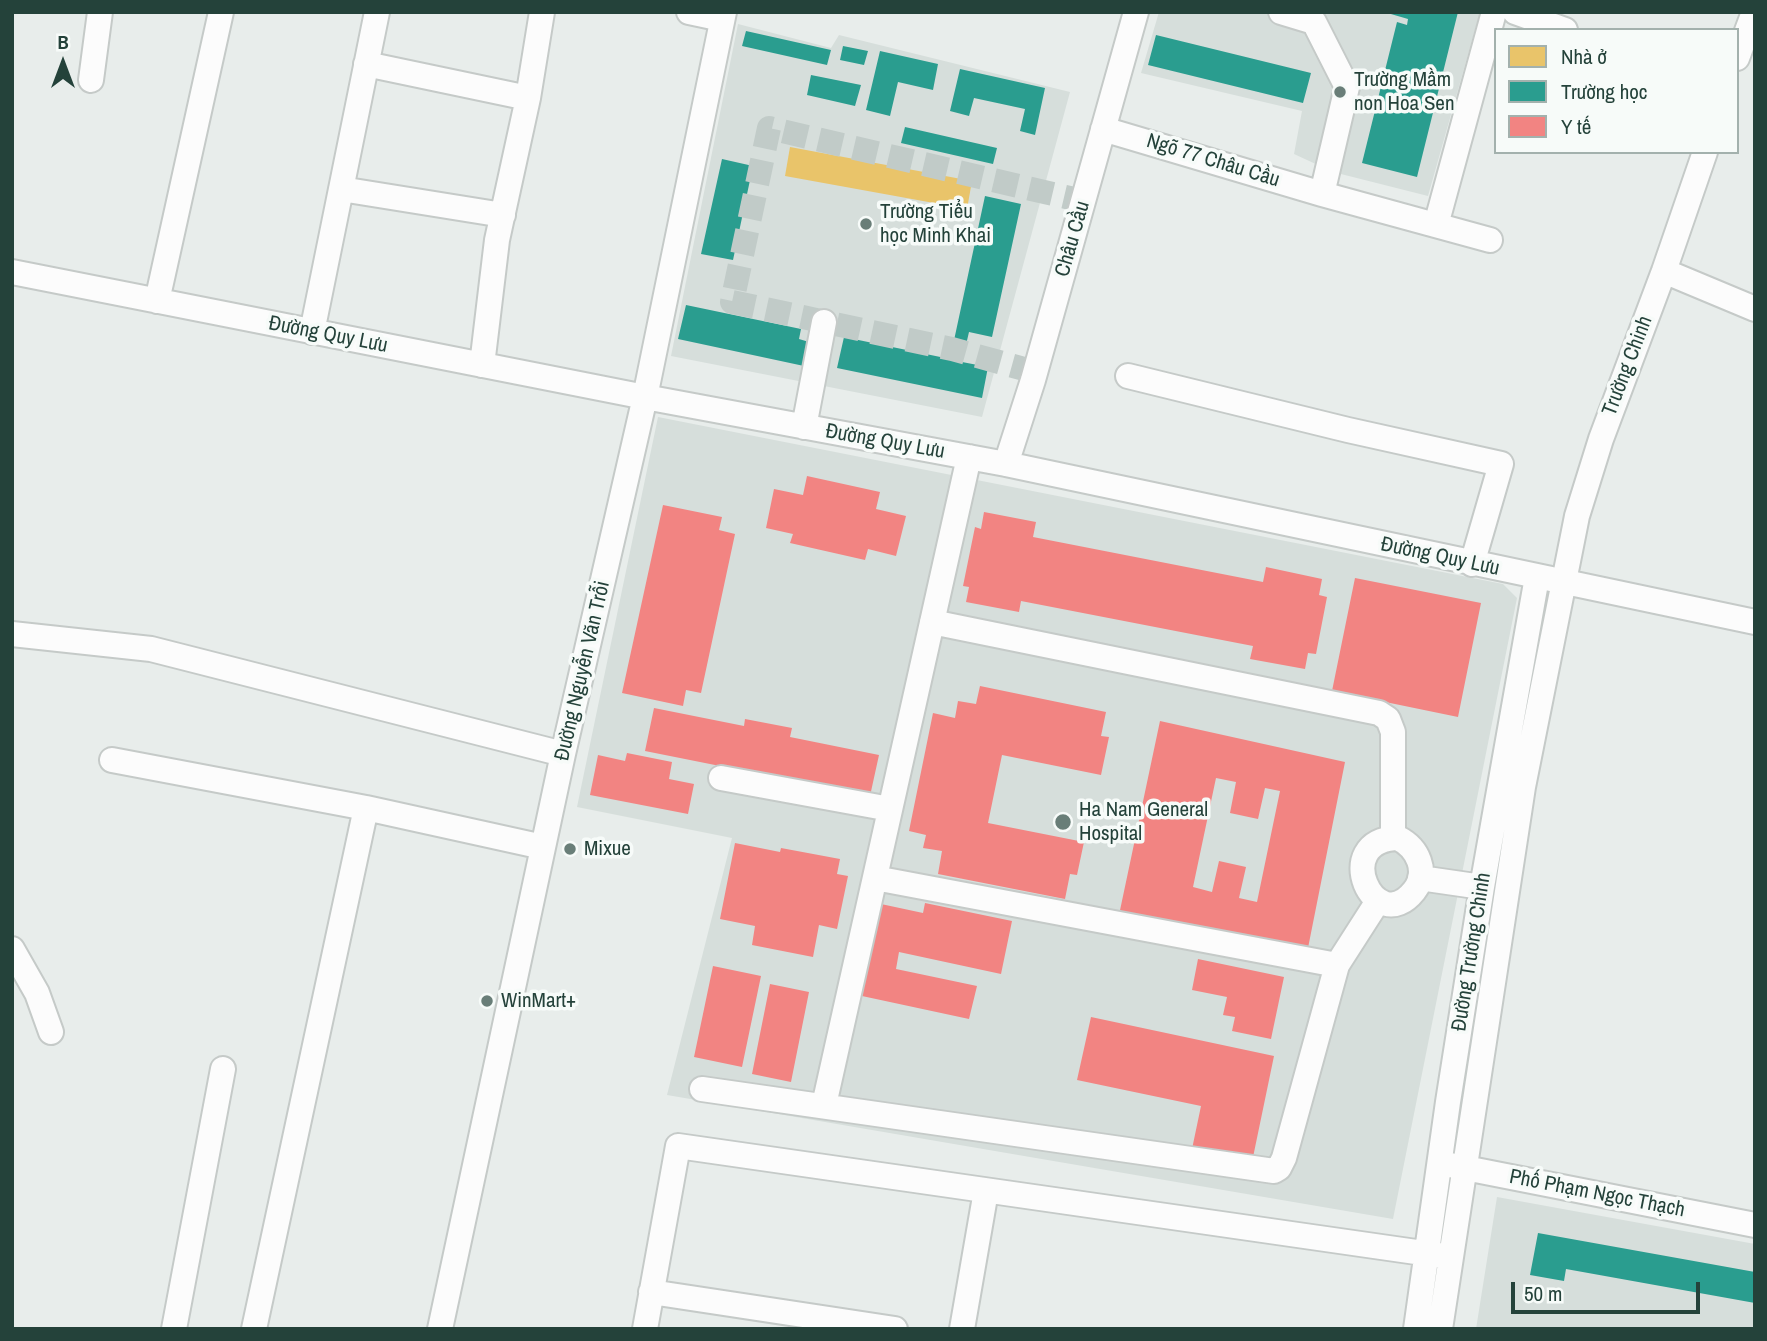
<!DOCTYPE html>
<meta charset="utf-8">
<style>
body{margin:0}
#map{position:relative;width:1767px;height:1341px;overflow:hidden;background:#e8edeb;font-family:"Archivo Narrow",sans-serif}
canvas{display:block}
.frame{position:absolute;inset:0;border:14px solid #24423a;pointer-events:none}
.legend{position:absolute;left:1494px;top:28px;width:245px;height:126px;box-sizing:border-box;background:#f7fbf9;border:2px solid #a3b1ad;margin:0;padding:9px 12px;list-style:none;font-size:21px;color:#24423a}
.legend li{display:flex;align-items:center;gap:14px;height:35px}
.legend b{width:35px;border:2px solid #a3b1ad}
.north{position:absolute;left:28px;top:28px;width:70px;height:70px;-webkit-text-stroke:5px #f7fbf9;paint-order:stroke;rotate:0deg;font-size:19px;font-weight:700;line-height:28px;text-align:center;color:#24423a}
.north::after{content:'';display:block;margin:auto;width:24px;height:32px;background:#24423a;clip-path:polygon(50% 0,100% 100%,50% 72%,0 100%)}
.scale{position:absolute;left:1511px;top:1282px;width:189px;height:32px;box-sizing:border-box;border:4px solid #24423a;border-top:0;padding-left:9px;font-size:21px;line-height:24px;white-space:nowrap;color:#24423a;-webkit-text-stroke:5px #f7fbf9;paint-order:stroke}
</style>
<div id="map">
<canvas width="1767" height="1341"></canvas>
<div class="frame"></div>
<ul class="legend">
<li><b style="height:19px;background:#e9c46a"></b>Nhà ở</li>
<li><b style="height:19px;background:#2a9d8f"></b>Trường học</li>
<li><b style="height:19px;background:#f28482"></b>Y tế</li>
</ul>
<div class="north">B</div>
<div class="scale">50 m</div>
</div>
<script>
const ctx = document.querySelector('canvas').getContext('2d');
ctx.lineJoin = 'round';
function fill(path, color) { ctx.fillStyle = color; ctx.fill(path, 'evenodd'); }
function trace(path, color, width, dash) { ctx.strokeStyle = color; ctx.lineWidth = width; ctx.lineCap = dash ? 'butt' : 'round'; ctx.setLineDash(dash || []); ctx.stroke(path); }
function write(font, color, halo, rows, align = 'center') {
  ctx.font = font + ' "Archivo Narrow",sans-serif'; ctx.lineWidth = 7; ctx.setLineDash([]); ctx.textBaseline = 'middle'; ctx.strokeStyle = halo; ctx.fillStyle = color; for (const [text, x, y, turn = 0] of rows) {
    ctx.save(); ctx.translate(x, y); ctx.rotate((+turn || 0) * Math.PI / 180); ctx.textAlign = isNaN(turn) ? turn : align; if (halo) ctx.strokeText(text, 0, 0); ctx.fillText(text, 0, 0); ctx.restore();
  }
}
fill(new Path2D(`
 M1159 12H1480L1428 196 1333 172 1294 154 1302 111 1141 73Z
 M738 24 831 48 839 35 1070 92 982 417 671 356Z
 M658 417 1503 584 1517 598 1393 1219 667 1095 732 838 577 807Z
 M1497 1197 1755 1244V1329H1476Z`), '#d6dedb');
fill(new Path2D(`
 M790 147 972 181 967 209 785 176Z`), '#e9c46a');
fill(new Path2D(`
 M1384 12H1458L1417 177 1362 163 1397 22 1407 25 1408 19Z
 M746 31 831 50 827 65 742 46Z
 M1156 35 1311 73 1303 103 1148 65Z
 M843 46 868 51 864 65 840 60Z
 M880 51 938 64 933 90 898 82 890 116 866 110Z
 M960 69 1045 88 1035 135 1020 131 1025 109 974 98 969 116 950 111Z
 M811 75 861 85 855 106 807 95Z
 M905 127 997 148 993 164 901 143Z
 M722 159 753 166 733 260 701 254Z
 M985 196 1021 204 992 337 969 332 962 362 988 367 982 398 837 368 844 337 950 359Z
 M686 305 801 329 799 339 809 342 804 366 678 339Z
 M1538 1233 1755 1272V1303L1566 1269 1564 1281 1530 1275Z`), '#2a9d8f');
fill(new Path2D(`
 M807 476 880 492 876 509 906 516 896 556 868 549 865 560 790 543 793 534 766 528 774 489 803 495Z
 M663 505 722 517 719 530 735 534 701 693 686 690 683 706 622 693Z
 M984 512 1036 522 1033 537 1263 582 1266 567 1322 579 1319 595 1327 597 1316 654 1308 653 1305 669 1250 659 1253 646 1021 601 1019 612 966 602 969 587 963 586 975 527 981 529Z
 M1355 578 1481 603 1458 717 1332 691Z
 M980 686 1106 712 1101 736 1109 737 1101 775 1002 755 988 823 1084 842 1077 875 1070 874 1065 899 938 874 942 851 923 848 926 835 909 831 933 713 955 718 958 701 976 704Z
 M654 708 744 726 745 719 792 728 790 737 879 755 870 796 645 751Z
 M1160 721 1345 762 1307 953 1119 915ZM1216 778 1236 782 1230 813 1258 819 1265 788 1280 791 1257 902 1239 898 1246 867 1219 861 1212 892 1193 887Z
 M627 753 672 762 669 779 694 784 688 814 590 795 598 755 625 761Z
 M735 843 780 852 781 848 840 859 837 874 848 876 837 929 819 925 813 957 752 945 755 926 720 919Z
 M925 903 1012 921 1001 974 899 952 896 969 977 986 969 1019 862 996 881 904 923 913Z
 M1198 959 1284 977 1271 1039 1232 1031 1235 1017 1223 1015 1227 997 1192 990Z
 M713 966 761 976 742 1067 694 1057Z
 M770 984 809 992 791 1082 752 1074Z
 M1091 1017 1274 1056 1252 1162 1192 1149 1201 1106 1077 1080Z`), '#f28482');
trace(new Path2D(`
 M1035 372 952 349 732 302 769 128 1083 201`), '#c1cbc8', 24, [24, 12]);
const minor = new Path2D(`
 M689 12 722 19
 M1281 12 1314 22 1347 87 1322 194
 M1515 12 1565 30
 M1737 58 1754 12
 M366 64 528 98
 M91 80 100 12
 M1103 129 1322 194 1490 240
 M341 189 503 215
 M1436 225 1494 12
 M1664 271 1755 309
 M12 272 645 397 1006 464 1755 622
 M157 301 221 12
 M312 332 377 12
 M482 365 497 240 528 98 542 12
 M1128 376 1348 430 1501 464 1472 564
 M804 427 824 322
 M1006 464 1033 380 1136 12
 M932 622 1379 713 1388 719 1393 732V838
 M12 634 151 649 563 754
 M112 760 366 808 543 847
 M721 778 890 809
 M1398 838C1418 848 1429 872 1414 891 1375 940 1329 840 1398 838Z
 M875 878 1337 965
 M1420 878 1482 887
 M12 949 37 993 51 1032
 M702 1089 1274 1171 1279 1168 1284 1158 1337 965 1378 901
 M824 1105 969 457
 M1450 1165 1755 1225
 M651 1292 895 1329
 M174 1329 223 1069
 M254 1329 366 808
 M440 1329 563 754 645 397 724 12
 M645 1329 678 1146 1451 1257
 M962 1329 986 1191
 M1416 1329 1448 1102 1482 887 1537 577
 M1440 1329 1523 787 1577 516 1601 439 1664 271 1705 152`);
trace(minor, '#c5cac8', 28);
trace(minor, '#fcfcfc', 24);
for (const [x, y, r, color] of [
 [1340,92,7,"#697e78"],
 [866,224,7,"#697e78"],
 [1063,822,9,"#697e78"],
 [570,849,7,"#697e78"],
 [487,1001,7,"#697e78"]
]) { const dot = new Path2D(); dot.arc(x, y, r, 0, 2 * Math.PI); ctx.fillStyle = color; ctx.fill(dot); trace(dot, '#f7fbf9', 2.5); }
write('21px', '#24423a', '#f7fbf9', [
 ["Trường Mầm",1354,80],
 ["non Hoa Sen",1354,104],
 ["Trường Tiểu",880,212],
 ["học Minh Khai",880,236],
 ["Ha Nam General",1079,810],
 ["Hospital",1079,834],
 ["Mixue",584,849],
 ["WinMart+",501,1001]
], 'left');
write('21px', '#24423a', '#f7fbf9', [
 ["Ngõ 77 Châu Cầu",1213,161,17],
 ["Châu Cầu",1073,239,-74],
 ["Đường Quy Lưu",328,335,11],
 ["Trường Chinh",1628,366,-69],
 ["Đường Quy Lưu",885,442,10],
 ["Đường Quy Lưu",1440,557,12],
 ["Đường Nguyễn Văn Trỗi",583,671,-77],
 ["Đường Trường Chinh",1472,952,-81],
 ["Phố Phạm Ngọc Thạch",1597,1194,11]
]);
</script>
